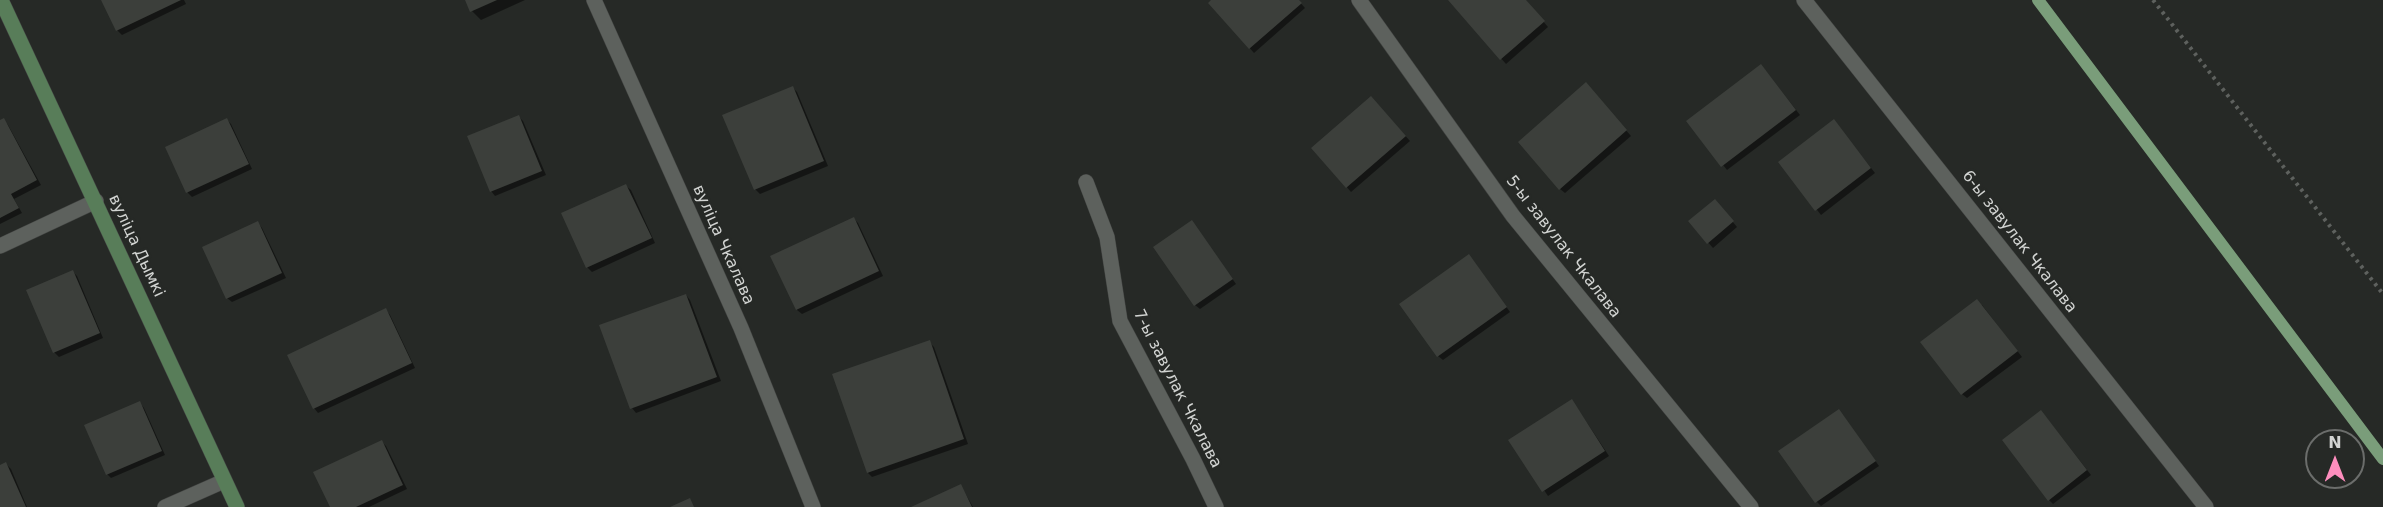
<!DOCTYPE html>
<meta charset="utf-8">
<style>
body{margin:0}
#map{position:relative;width:2383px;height:507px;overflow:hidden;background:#262926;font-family:"DejaVu Sans",sans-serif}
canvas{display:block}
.north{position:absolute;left:2305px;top:429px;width:60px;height:60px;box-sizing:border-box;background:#262926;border:2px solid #6b6d6b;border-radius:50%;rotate:0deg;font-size:16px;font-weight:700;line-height:24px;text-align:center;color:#d2d4d2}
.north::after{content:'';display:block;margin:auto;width:21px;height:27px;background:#fe8ebe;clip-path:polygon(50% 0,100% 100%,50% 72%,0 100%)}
</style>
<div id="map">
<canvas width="2383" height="507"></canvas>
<div class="north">N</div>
</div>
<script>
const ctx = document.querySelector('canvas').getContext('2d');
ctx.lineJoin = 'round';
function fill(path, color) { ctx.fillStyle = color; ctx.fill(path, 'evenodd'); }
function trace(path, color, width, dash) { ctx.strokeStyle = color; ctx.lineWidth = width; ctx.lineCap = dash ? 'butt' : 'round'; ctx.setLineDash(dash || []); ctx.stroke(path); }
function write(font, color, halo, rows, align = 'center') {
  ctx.font = font + ' "DejaVu Sans",sans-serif'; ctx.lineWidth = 5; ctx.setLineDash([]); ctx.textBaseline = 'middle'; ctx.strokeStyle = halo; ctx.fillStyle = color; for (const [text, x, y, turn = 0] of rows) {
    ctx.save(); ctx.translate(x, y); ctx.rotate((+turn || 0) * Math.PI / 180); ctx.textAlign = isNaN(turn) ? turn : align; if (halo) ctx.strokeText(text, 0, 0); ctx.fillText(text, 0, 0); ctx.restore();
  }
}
fill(new Path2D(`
 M103 0H184L186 4 122 35 117 30Z
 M467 0H525L481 20 472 11Z
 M1213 0H1298L1305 8 1254 53 1210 3Z
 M1450 0H1525L1548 27 1506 64Z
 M1766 71 1800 115 1727 170 1689 122Z
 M792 87 797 92 828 166 760 194 755 189Z
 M1590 89 1631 136 1565 193 1560 189Z
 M1376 103 1410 141 1351 192 1313 148Z
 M519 117 523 121 546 175 495 196 491 191Z
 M4 120 8 125 41 185 14 199 22 213 0 224V122Z
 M227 120 231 124 252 169 192 197 188 193 167 148Z
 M1838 126 1875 173 1821 215 1780 162Z
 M626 186 631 190 655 243 592 272 587 267Z
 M1719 205 1737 227 1713 248 1690 222Z
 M854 219 858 223 883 276 802 314 797 310 772 257Z
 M258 223 262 228 286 278 232 302 227 298Z
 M1196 227 1236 284 1200 309 1195 305Z
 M1473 260 1510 312 1443 360 1438 356Z
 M73 272 77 276 103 338 59 357 54 352 28 291Z
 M686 295 690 300 721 381 636 413 632 408Z
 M1982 305 2022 357 1967 398 1962 394Z
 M386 310 390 315 415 368 318 413 314 408Z
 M929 342 934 347 968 444 872 477 868 473Z
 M140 403 144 408 165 455 111 478 107 474Z
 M1576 406 1609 456 1548 496 1510 440Z
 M1843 415 1879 466 1821 506 1817 502Z
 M2046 417 2091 475 2053 504 2049 500Z
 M382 442 386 446 407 489 369 507H331Z
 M6 464 11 469 27 507H0V467Z
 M961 486 973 507H914Z`), '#0007');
trace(new Path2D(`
 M2038 0 2383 459`), '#7a9d7a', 12);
fill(new Path2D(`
 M101 0H181L116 31Z
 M465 0H497L470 12Z
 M1211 0H1299L1302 3 1249 49 1208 3Z
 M1448 0H1526L1545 21 1500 60Z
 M1761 64 1796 110 1721 167 1686 121Z
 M1586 82 1627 130 1559 190 1518 142Z
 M793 86 824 161 754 190 722 115Z
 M1371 96 1406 136 1346 188 1311 148Z
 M519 115 542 171 490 192 467 136Z
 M4 118 37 180 11 194 19 208 0 218V120Z
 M227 118 249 164 186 193 165 147Z
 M1834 119 1871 168 1815 211 1778 162Z
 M626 184 652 238 586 268 561 213Z
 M1715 199 1734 221 1707 244 1688 221Z
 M854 217 879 271 796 310 770 256Z
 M1192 220 1233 279 1194 306 1153 247Z
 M258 221 282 273 226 299 202 247Z
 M1469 254 1507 307 1437 357 1399 304Z
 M73 270 100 333 53 353 26 290Z
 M686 294 717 377 630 409 599 325Z
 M1977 299 2018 351 1961 395 1920 342Z
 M386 308 412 363 313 409 287 355Z
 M930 340 964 439 867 473 832 374Z
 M1572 399 1605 451 1542 492 1508 440Z
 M140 401 162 451 106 475 84 425Z
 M1839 409 1876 461 1815 503 1778 451Z
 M2041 410 2087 470 2048 501 2002 440Z
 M382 440 403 485 356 507H330L313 472Z
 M6 462 26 507H0V465Z
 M961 484 972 507H911Z
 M690 498 694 507H670Z`), '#3c3f3b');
const lane = new Path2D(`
 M1086 182 1107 237 1120 321 1193 459 1216 507
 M0 246 96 201
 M165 507 224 481`);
const street = new Path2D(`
 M594 0 741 328 813 507
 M1359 0 1513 216 1751 507
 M1804 0 2206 507`);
const secondary = new Path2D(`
 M1 0 237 507`);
trace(lane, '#424442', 16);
trace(street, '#424442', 16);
trace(secondary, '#424442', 16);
trace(new Path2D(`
 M2153 0 2383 294`), '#5e615e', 4, [3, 4.5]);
trace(lane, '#5d615d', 15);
trace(street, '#5d615d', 15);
trace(secondary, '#587d59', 15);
write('16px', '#d2d4d2', '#262926', [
 ["6-ы завулак Чкалава",2019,242,52],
 ["вуліца Чкалава",723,245,66],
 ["вуліца Дымкі",136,246,65],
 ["5-ы завулак Чкалава",1563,247,52],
 ["7-ы завулак Чкалава",1177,389,63]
]);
</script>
